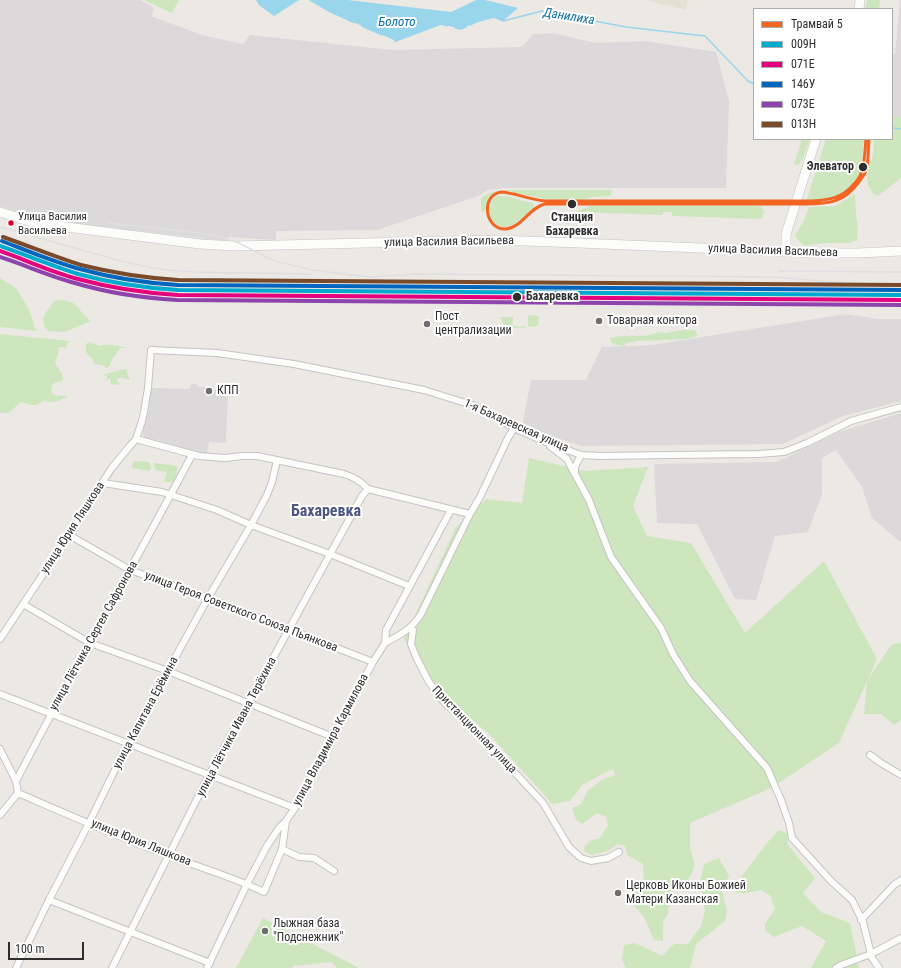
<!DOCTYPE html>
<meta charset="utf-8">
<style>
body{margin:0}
#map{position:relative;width:901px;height:968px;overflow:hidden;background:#ece8e4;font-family:"Roboto Condensed",sans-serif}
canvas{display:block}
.legend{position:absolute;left:753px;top:8px;width:140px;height:132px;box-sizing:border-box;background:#fff;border:1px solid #ababab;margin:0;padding:5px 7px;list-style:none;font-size:12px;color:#2e2e2e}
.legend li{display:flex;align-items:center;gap:8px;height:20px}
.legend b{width:20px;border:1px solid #ababab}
.scale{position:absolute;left:8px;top:942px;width:76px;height:18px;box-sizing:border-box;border:2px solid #2e2e2e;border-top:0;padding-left:5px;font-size:12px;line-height:14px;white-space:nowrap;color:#2e2e2e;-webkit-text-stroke:3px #fff;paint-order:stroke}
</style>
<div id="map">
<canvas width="901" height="968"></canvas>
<ul class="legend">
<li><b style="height:5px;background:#f26522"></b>Трамвай 5</li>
<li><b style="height:5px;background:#00a9ce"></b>009Н</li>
<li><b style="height:5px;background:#e5007d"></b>071Е</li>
<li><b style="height:5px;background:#0065bd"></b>146У</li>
<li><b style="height:5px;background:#8e44ad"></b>073Е</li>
<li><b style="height:5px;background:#7a4b2a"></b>013Н</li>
</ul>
<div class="scale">100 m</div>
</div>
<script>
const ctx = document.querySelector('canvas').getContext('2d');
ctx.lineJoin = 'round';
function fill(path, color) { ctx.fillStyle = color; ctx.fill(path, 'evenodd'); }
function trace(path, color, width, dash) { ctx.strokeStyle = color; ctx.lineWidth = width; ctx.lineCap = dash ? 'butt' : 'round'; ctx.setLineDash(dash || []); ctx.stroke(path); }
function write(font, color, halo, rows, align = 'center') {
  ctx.font = font + ' "Roboto Condensed",sans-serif'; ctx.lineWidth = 4; ctx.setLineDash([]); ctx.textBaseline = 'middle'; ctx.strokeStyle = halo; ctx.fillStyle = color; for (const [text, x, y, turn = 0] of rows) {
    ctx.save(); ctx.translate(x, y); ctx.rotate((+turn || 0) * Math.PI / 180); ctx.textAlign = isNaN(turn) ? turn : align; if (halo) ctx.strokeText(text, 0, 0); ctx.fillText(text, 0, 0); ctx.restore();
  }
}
fill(new Path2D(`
 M0 0H140L154 8 151 16 205 36 243 44 250 35 392 50 522 47 533 34 553 33 595 43 645 41 716 52 729 101 726 188H503L488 190 478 196 377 230 276 231V240L229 237 227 241 41 220 0 206Z
 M900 0H901V117L892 116V54H895Z
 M846 314 877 319H901V401L843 416 783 444 582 446 522 427 531 380H586L602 347 652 345Z
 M191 384H196L198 387 212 388 213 390 228 391 226 443 209 442 207 453 180 449 145 439 143 435V431L152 388 190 389Z
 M901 413V541H899L872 518 862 487 836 450 822 458V494L808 532 775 536 756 600 735 599 697 524 657 523 654 464 777 462 839 432Z`), '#dcd9db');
fill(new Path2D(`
 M645 0H688L686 10Z`), '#e6e0d3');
fill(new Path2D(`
 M144 0H179L172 13Z
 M867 0H880L879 9H865Z
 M892 116 901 117V178L878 196 873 194 867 182 869 162 872 159 874 148V139H892Z
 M802 139H810L802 161 798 165 794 164Z
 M826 139H864L860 175 851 187 843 194 835 197 806 202Z
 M503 190H612L611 196 592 197 583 200H550L515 193 502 191 490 196 484 212H481V198L489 193Z
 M855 194 856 215 858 230 857 240 849 243H824L805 246 799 241 795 235 803 223 809 207 835 206Z
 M497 196C512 195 519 201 533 203L534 207C527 214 515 226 505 227 493 229 485 216 489 205 490 201 494 199 497 196Z
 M590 206H761L764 211 762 216V219L672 216V212H663V215L575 212Z
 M0 278 16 288 28 308 33 321 34 327 38 331 0 327Z
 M60 300C79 300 78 312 91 321L65 332 48 331 44 326 43 319 46 312 54 301Z
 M528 315 539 316 538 326 528 327Z
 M500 317H513V326H517V327H521V326H525V328H505Z
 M682 330H695L698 336 686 339 638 341 627 343 624 346 612 344 610 338C615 337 619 336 623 336 635 335 647 338 658 332L665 333Z
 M0 334 70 341 66 345 67 349 63 347H60L58 349V354L55 362C57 368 62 371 63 378L62 381C54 383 50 383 52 393L54 395 69 396 58 401 53 402 44 401 36 405H32L21 402C19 403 11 411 9 413H3L0 412Z
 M89 342 93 343 99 346C109 343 118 346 128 348H120L113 358 109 367 106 368 102 365 94 364 92 358C86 355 84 349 87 343Z
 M127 369V372L130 380C125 379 122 376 117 379V381L120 384 115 385 111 384 110 378 105 381 107 378V376L103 375 120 370Z
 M529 458 585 471 648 467 633 506 647 536 691 543 745 633 824 561 877 659 839 743 771 788 690 823V848L695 866 688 880 676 884 670 892 668 914 663 922V941L654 940 644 917 630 901 644 881 643 864 627 855 625 846 618 844 608 851 592 855 585 852 584 848 590 841 600 838 608 825 606 817 597 813 582 824 576 820 572 808 581 804 588 790 602 780 615 775 613 769 604 773 582 785 570 801 551 804 547 798 488 733 465 714 456 704 432 682 404 639 456 527 486 499 522 503Z
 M136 461 148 462 150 463 151 469 150 470 148 471 132 468 133 462Z
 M155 463 172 465 178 467 177 469V473L174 482H164L167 473 166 472 155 470 154 464Z
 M901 642V720L894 725 881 714H864L867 681 891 645Z
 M779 830 787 833 788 845 815 878 803 893 821 912 850 923 859 968H811L826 941 802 926 774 937 765 931V924L775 909 770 895 761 890 746 893H736L735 885 767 843Z
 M719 858 729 876 722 891 727 911 725 921 696 944 690 968H626L622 960 624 945 635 943 662 956 674 944H688L701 926 705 911 700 882 704 864Z
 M263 918 359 968H337L331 962 294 966 292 968H236Z`), '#cee6be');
fill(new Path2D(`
 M256 0H299L274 16 259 5Z
 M310 0H348L451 12 476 0H485L518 8 503 21 494 17 476 22 461 29 441 24 396 41 331 12Z`), '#99d6ec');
trace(new Path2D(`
 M310 0 331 12 355 23
 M470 25 476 22 494 17 503 21 542 11 626 27 705 36 748 81 754 84
 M362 26 382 35
 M455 28 461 29 466 27
 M395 41H396L441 24 447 26
 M892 128 901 129`), '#99d6ec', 1.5);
const street = new Path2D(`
 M136 439 199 456 225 458 242 456H257L344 474C354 477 361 481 368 489L470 514
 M550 446 567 459 574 473
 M581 455 575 467V474L589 500 611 557 661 628 673 654 690 681 767 768 781 800 789 823 792 838 831 881 852 900 863 922 872 958 879 968
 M103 483 162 492 217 510 251 525 330 554 409 586
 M69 535 130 570 208 598 373 662
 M23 604 90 643 168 671 333 737
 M409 629 413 630 411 644 417 659 429 682 439 696 447 705 465 721 504 761 543 803 569 847 581 858 591 861 608 858 619 852
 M0 639 69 535 111 469 129 447 136 439 142 421 144 412 148 388 151 350 217 353 294 364 424 390 472 405 483 410 514 428 546 442 581 455 600 456 669 455 759 454 784 452 807 443 851 421 901 407
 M385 643C401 634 411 630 421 614L470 514 480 497 508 438 514 428
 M0 694 295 808
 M0 749 16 781
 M870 755 881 763 901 775
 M18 793C69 815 119 837 170 856 201 868 233 877 264 892L282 849 286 821
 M0 815 18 793 16 781C73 671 134 564 192 455
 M282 849 299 857 314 858 334 871
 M49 900 210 963
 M861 920 894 885 901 880
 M16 968 49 900 89 823 128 743 208 598 251 525 267 495 272 482 277 460
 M112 968 209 775 362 496 368 489
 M207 968 247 884 267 846 279 828 286 821 295 808 373 662 385 643 386 630 451 510
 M836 968 841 965 871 954 901 938`);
const secondary = new Path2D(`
 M859 9 860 0
 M0 212 35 223 200 244 236 246 498 240 579 243 821 253H858L901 251
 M786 251V234L816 139`);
trace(street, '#c5c4c5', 8);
trace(secondary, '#c5c4c5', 10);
trace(street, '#fcfcfb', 6);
trace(secondary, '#fcfcfb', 9);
trace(new Path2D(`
 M109 223 198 233 218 236 239 243 272 260 287 264 313 270 352 275 372 277 414 274 775 277 842 283
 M0 227 121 261 152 268 168 270 191 272 310 274
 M779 271 901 272`), '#dfdfe1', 1.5);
trace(new Path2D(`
 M0 246C26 255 52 266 78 274 111 283 144 288 178 290L901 295`), '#00a9ce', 4);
trace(new Path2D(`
 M0 251C26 260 51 272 78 279 111 288 144 293 178 295L901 300`), '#e5007d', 4);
trace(new Path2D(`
 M2 241C28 251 54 262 80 269 112 278 145 283 178 285L901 290`), '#0065bd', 4);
trace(new Path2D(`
 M0 257C25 265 49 276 75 283 108 293 143 298 177 300L901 305`), '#8e44ad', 4);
trace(new Path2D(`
 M3 237C29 246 55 257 81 265 113 273 146 278 178 280L901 285`), '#7a4b2a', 4);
trace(new Path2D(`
 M866 139C865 149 865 160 862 170 861 176 858 180 854 184 843 198 829 200 812 201H545C535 200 525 197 514 194 511 194 506 192 502 192 480 194 484 230 506 229 521 228 530 207 545 204H806C829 204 844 202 858 183 861 179 865 175 866 170 869 160 868 149 869 139`), '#f26522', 3);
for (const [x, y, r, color] of [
 [863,167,5,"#2e2e2e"],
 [572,204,5,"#2e2e2e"],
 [11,223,3.5,"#e4002b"],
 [517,297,5,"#2e2e2e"],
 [599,321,4,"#706f6e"],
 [427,324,4,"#706f6e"],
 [209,391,4,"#706f6e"],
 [618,893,4,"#706f6e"],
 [265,931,4,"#706f6e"]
]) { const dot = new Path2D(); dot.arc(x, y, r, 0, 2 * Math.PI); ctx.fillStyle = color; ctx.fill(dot); trace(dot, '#fff', 1.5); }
write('11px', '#2e2e2e', '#fff', [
 ["Улица Василия",18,217],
 ["Васильева",18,231]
], 'left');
write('bold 12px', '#2e2e2e', '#fff', [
 ["Элеватор",854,167],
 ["Станция",572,218,"center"],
 ["Бахаревка",572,232,"center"],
 ["Бахаревка",526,297,"left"]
], 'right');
write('12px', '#2e2e2e', '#fff', [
 ["улица Василия Васильева",449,242,-1],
 ["улица Василия Васильева",773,251,2],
 ["1-я Бахаревская улица",516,426,24],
 ["улица Юрия Ляшкова",73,528,-57],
 ["улица Героя Советского Союза Пьянкова",241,612,21],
 ["улица Лётчика Сергея Сафронова",94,636,-61],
 ["улица Капитана Ерёмина",146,713,-62],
 ["улица Лётчика Ивана Терёхина",237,727,-62],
 ["Пристанционная улица",474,730,46],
 ["улица Владимира Кармилова",331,740,-62],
 ["улица Юрия Ляшкова",141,843,22]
]);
write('12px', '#2e2e2e', '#fff', [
 ["Пост",435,317],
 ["централизации",435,331],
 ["Товарная контора",607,321],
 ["КПП",217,391],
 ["Церковь Иконы Божией",626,886],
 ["Матери Казанская",626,900],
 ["Лыжная база",273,924],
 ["\"Подснежник\"",273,938]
], 'left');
write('italic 13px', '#0d6fa3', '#fff', [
 ["Данилиха",569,17,9],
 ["Болото",397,23]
]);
write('bold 16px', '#4d5680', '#fff', [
 ["Бахаревка",326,512]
]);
</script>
